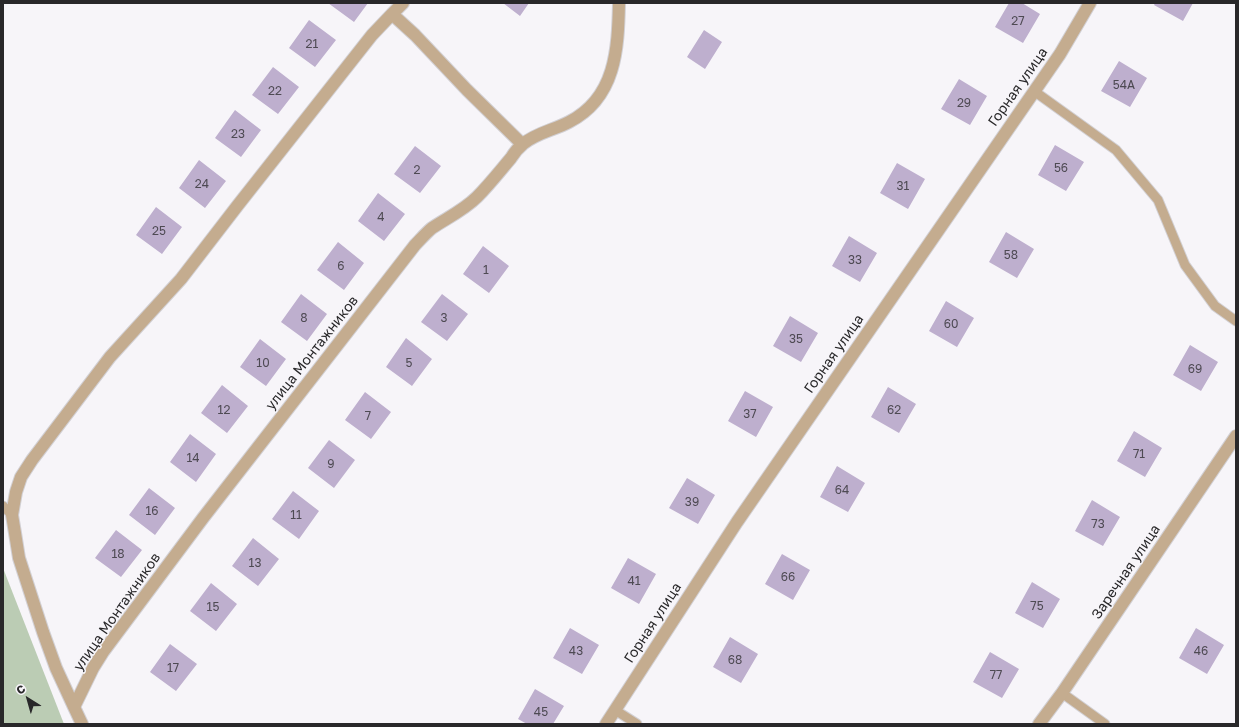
<!DOCTYPE html>
<meta charset="utf-8">
<style>
body{margin:0}
#map{position:relative;width:1239px;height:727px;overflow:hidden;background:#f7f5f9;font-family:"Golos Text",sans-serif}
canvas{display:block}
.frame{position:absolute;inset:0;border:4px solid #29282a;pointer-events:none}
.north{position:absolute;left:8px;top:679px;width:40px;height:40px;-webkit-text-stroke:3px #f7f5f9;paint-order:stroke;rotate:323deg;font-size:11px;font-weight:700;line-height:16px;text-align:center;color:#29282a}
.north::after{content:'';display:block;margin:auto;width:14px;height:18px;background:#29282a;clip-path:polygon(50% 0,100% 100%,50% 72%,0 100%)}
</style>
<div id="map">
<canvas width="1239" height="727"></canvas>
<div class="frame"></div>
<div class="north">С</div>
</div>
<script>
const ctx = document.querySelector('canvas').getContext('2d');
ctx.lineJoin = 'round';
function fill(path, color) { ctx.fillStyle = color; ctx.fill(path, 'evenodd'); }
function trace(path, color, width, dash) { ctx.strokeStyle = color; ctx.lineWidth = width; ctx.lineCap = dash ? 'butt' : 'round'; ctx.setLineDash(dash || []); ctx.stroke(path); }
function write(font, color, halo, rows, align = 'center') {
  ctx.font = font + ' "Golos Text",sans-serif'; ctx.lineWidth = 3; ctx.setLineDash([]); ctx.textBaseline = 'middle'; ctx.strokeStyle = halo; ctx.fillStyle = color; for (const [text, x, y, turn = 0] of rows) {
    ctx.save(); ctx.translate(x, y); ctx.rotate((+turn || 0) * Math.PI / 180); ctx.textAlign = isNaN(turn) ? turn : align; if (halo) ctx.strokeText(text, 0, 0); ctx.fillText(text, 0, 0); ctx.restore();
  }
}
fill(new Path2D(`
 M3 568 64 724H3Z`), '#bbccb4');
fill(new Path2D(`
 M328 3H368L354 22Z
 M503 3H529L520 16Z
 M1009 3H1022L1040 14 1023 43 995 27Z
 M1155 3H1193L1183 21 1154 5Z
 M309 20 336 40 315 67 289 48Z
 M704 30 722 42 705 69 687 57Z
 M1119 61 1147 78 1130 107 1101 91Z
 M273 67 299 87 278 114 252 95Z
 M959 79 987 96 970 125 941 109Z
 M235 110 261 130 241 157 215 138Z
 M1055 145 1084 162 1066 191 1038 175Z
 M415 146 441 166 420 193 394 174Z
 M199 160 226 181 205 208 179 188Z
 M897 163 925 179 908 209 880 193Z
 M378 193 405 214 384 241 358 221Z
 M156 207 182 227 162 254 136 235Z
 M1006 232 1034 249 1017 278 989 262Z
 M849 236 877 253 860 282 832 266Z
 M338 242 364 263 344 290 317 270Z
 M483 246 509 266 489 293 463 274Z
 M301 294 327 314 307 341 281 322Z
 M442 294 468 314 447 341 421 322Z
 M946 301 974 318 957 347 929 331Z
 M790 316 818 333 801 362 773 346Z
 M406 338 432 359 412 386 386 367Z
 M260 339 286 359 266 386 240 367Z
 M1190 345 1218 362 1201 391 1173 375Z
 M222 385 248 406 227 433 201 413Z
 M888 387 916 404 899 433 871 417Z
 M745 391 773 407 756 437 728 421Z
 M365 392 391 412 371 439 345 420Z
 M1134 431 1162 448 1145 477 1117 461Z
 M190 434 216 454 196 482 170 462Z
 M329 440 355 460 334 488 308 468Z
 M837 466 865 483 848 512 820 497Z
 M687 478 715 495 698 524 669 508Z
 M149 488 175 508 155 535 129 515Z
 M293 491 319 511 299 539 272 519Z
 M1092 500 1120 517 1103 546 1075 531Z
 M116 530 142 550 121 577 95 558Z
 M253 538 279 559 258 586 232 566Z
 M782 554 810 570 793 600 765 584Z
 M628 558 656 574 639 604 611 588Z
 M1032 582 1060 599 1043 628 1015 613Z
 M211 583 237 604 216 631 190 611Z
 M570 628 599 645 582 674 553 658Z
 M1196 628 1224 645 1207 674 1179 658Z
 M730 637 758 654 741 683 713 667Z
 M170 644 197 664 176 691 150 672Z
 M990 652 1019 669 1002 698 973 682Z
 M535 689 564 706 553 724H527L518 719Z`), '#beafce');
const lane = new Path2D(`
 M1034 91 1116 150 1158 200 1185 265 1215 306 1236 321
 M3 506 12 515
 M1062 693 1105 724
 M615 710 637 724`);
const street = new Path2D(`
 M403 3 392 14 372 35 238 205 181 279 110 357 32 460 21 477 16 492 12 515 15 533 19 558 43 632 56 668 74 707 93 668 103 652 203 518 415 245C420 240 426 233 432 228 447 218 464 210 477 197 489 185 500 171 511 158 514 153 518 148 523 144 536 133 554 130 569 122 616 98 618 49 619 3
 M392 14 415 35 467 90 522 144
 M74 707 82 724
 M606 724 737 522 1060 54 1090 3
 M1039 724 1062 693 1236 436`);
trace(lane, '#d2d0d4', 11);
trace(street, '#d2d0d4', 14);
trace(lane, '#c4ac8f', 9);
trace(street, '#c4ac8f', 12);
write('12px', '#4e4a53', null, [
 ["27",1018,21],
 ["21",312,44],
 ["54А",1124,85],
 ["22",275,91],
 ["29",964,103],
 ["23",238,134],
 ["56",1061,168],
 ["2",417,170],
 ["24",202,184],
 ["31",903,186],
 ["4",381,217],
 ["25",159,231],
 ["58",1011,255],
 ["33",855,260],
 ["6",341,266],
 ["1",486,270],
 ["8",304,318],
 ["3",444,318],
 ["60",951,324],
 ["35",796,339],
 ["10",263,363],
 ["5",409,363],
 ["69",1195,369],
 ["12",224,410],
 ["62",894,410],
 ["37",750,414],
 ["7",368,416],
 ["71",1139,454],
 ["14",193,458],
 ["9",331,464],
 ["64",842,490],
 ["39",692,502],
 ["16",152,511],
 ["11",296,515],
 ["73",1098,524],
 ["18",118,554],
 ["13",255,563],
 ["66",788,577],
 ["41",634,581],
 ["75",1037,606],
 ["15",213,607],
 ["43",576,651],
 ["46",1201,651],
 ["68",735,660],
 ["17",173,668],
 ["77",996,675],
 ["45",541,712]
]);
write('14px', '#29282a', '#f7f5f9', [
 ["Горная улица",1018,87,-55],
 ["улица Монтажников",312,353,-52],
 ["Горная улица",834,354,-55],
 ["Заречная улица",1126,572,-56],
 ["улица Монтажников",117,612,-55],
 ["Горная улица",653,623,-57]
]);
</script>
